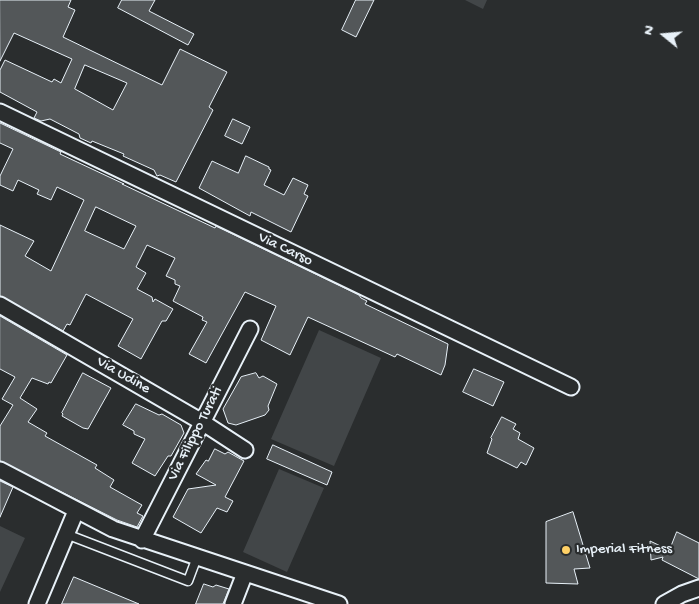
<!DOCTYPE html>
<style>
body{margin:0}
#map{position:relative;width:699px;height:604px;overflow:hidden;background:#2a2d2e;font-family:"Gochi Hand",sans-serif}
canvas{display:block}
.north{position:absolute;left:639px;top:10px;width:50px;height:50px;-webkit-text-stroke:4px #2a2d2e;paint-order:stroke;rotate:287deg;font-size:14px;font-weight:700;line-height:20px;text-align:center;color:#e8f1f8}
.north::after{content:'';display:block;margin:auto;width:18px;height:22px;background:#e8f1f8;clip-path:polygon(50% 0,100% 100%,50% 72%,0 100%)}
</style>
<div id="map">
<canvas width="699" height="604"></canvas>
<div class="north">N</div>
</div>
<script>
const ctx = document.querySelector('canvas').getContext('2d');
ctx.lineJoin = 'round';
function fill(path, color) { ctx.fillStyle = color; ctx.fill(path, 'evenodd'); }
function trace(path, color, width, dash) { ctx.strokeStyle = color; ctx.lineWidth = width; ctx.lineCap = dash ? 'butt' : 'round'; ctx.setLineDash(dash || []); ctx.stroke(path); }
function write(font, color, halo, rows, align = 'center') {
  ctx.font = font + ' "Gochi Hand",sans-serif'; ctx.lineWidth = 4.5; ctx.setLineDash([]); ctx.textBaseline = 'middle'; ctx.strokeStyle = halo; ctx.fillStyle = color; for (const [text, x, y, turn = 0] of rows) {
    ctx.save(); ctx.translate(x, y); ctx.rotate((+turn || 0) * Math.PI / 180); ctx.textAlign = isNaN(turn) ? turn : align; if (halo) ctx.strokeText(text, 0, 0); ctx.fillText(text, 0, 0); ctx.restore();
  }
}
fill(new Path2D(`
 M465 0H487L483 9Z
 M319 330 381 358 334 466 271 439Z
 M279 469 324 488 287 572 243 552Z
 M0 526 25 538 0 592Z`), '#424648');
const building = new Path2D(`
 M0 0H71L68 7 75 10 63 37 162 85 180 49 227 72 209 107 213 110 176 182 160 175 157 176 154 170 123 156 124 154 92 141 91 143 80 138 79 134 50 119 41 121 34 118 37 112 0 92V70L5 60 52 82 54 79 61 83 72 59 14 33 0 61ZM85 65 127 83 113 110 75 89Z
 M122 0H155L149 11 194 34 188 45 118 8Z
 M356 0H374L356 37 342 30Z
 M233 119 250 127 242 144 225 136Z
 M0 123 61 152 60 154 124 184H122L215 228 216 226 218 227 359 295 361 298 367 301 365 304 448 344 445 365 441 375 397 354 395 357 308 317 290 355 261 340 276 306 245 292 206 363 189 354 207 322 202 320 203 317 173 301 180 286 175 284V280L166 276 175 258 147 245 136 267 146 273 137 289 152 297 153 302 155 299 173 309 166 321H162L141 359 118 346 133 319 86 294 70 325 67 324 63 331 0 296V225L34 241 25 256 51 271 84 200 57 187 51 200 37 194 39 190 18 180 13 191 0 185V176L13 149 0 143ZM96 207 136 226 124 249 85 231Z
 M246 156 269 167V169L271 170 264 185 284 195 293 178 308 185 304 194 308 196 291 232 251 212 250 216 199 188 212 161 238 173Z
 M0 316 67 355 51 383 49 382 48 384 32 378 20 398 37 409 28 422 47 433 45 436 97 465 95 468 114 480 110 487 142 505 137 513 143 516 137 527 117 520 0 461V426L13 405 2 399 15 377 0 369Z
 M474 369 504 382 493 406 463 392Z
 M83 373 111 388 88 429 83 428 62 416 63 414 62 413Z
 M256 373 259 378 263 376 277 384 268 406 269 410 265 415 236 425 228 423 223 409 241 377Z
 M136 404 159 415 162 414 181 425 184 433 171 456H168L155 476 132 463 145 439 134 434V431L123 425Z
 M502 417 516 424 513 429 520 433 518 439 534 448 526 465 521 462 517 468 487 453 492 439 491 438Z
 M273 445 332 472 327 485 267 459Z
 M215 449 225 454 228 452 244 461 225 497 233 501 227 512 217 508 201 533 173 517 188 489 216 485 196 474 206 460 208 461Z
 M0 481 13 487 0 517Z
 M573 512 590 568 574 569 578 584 546 583V522Z
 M677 532 699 543V579L662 560 663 557 651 560 650 541 669 550Z
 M74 577 139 604H62Z
 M204 584 213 587 216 585 229 589 223 604H196Z`);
fill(building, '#535759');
trace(building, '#e8f1f8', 1);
const service = new Path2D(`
 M66 534 188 581 197 557`);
const minor = new Path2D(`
 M0 112 571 387
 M0 305 202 422 245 450
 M0 470 113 529 339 604
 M142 540 250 329
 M37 604 76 511
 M233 604 245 573
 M664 604 682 594 699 588`);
trace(service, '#e8f1f8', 11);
trace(minor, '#e8f1f8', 19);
trace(service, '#2a2d2e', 8);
trace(minor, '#2a2d2e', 15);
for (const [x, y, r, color] of [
 [566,550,5,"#ffd166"]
]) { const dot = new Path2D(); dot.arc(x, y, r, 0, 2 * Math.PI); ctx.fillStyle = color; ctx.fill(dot); trace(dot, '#2a2d2e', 2); }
write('15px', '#e8f1f8', '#2a2d2e', [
 ["Via Carso",285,250,26],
 ["Via Udine",123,376,30],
 ["Via Filippo Turati",196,434,-63]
]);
write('15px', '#e8f1f8', '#2a2d2e', [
 ["Imperial Fitness",576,550]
], 'left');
</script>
